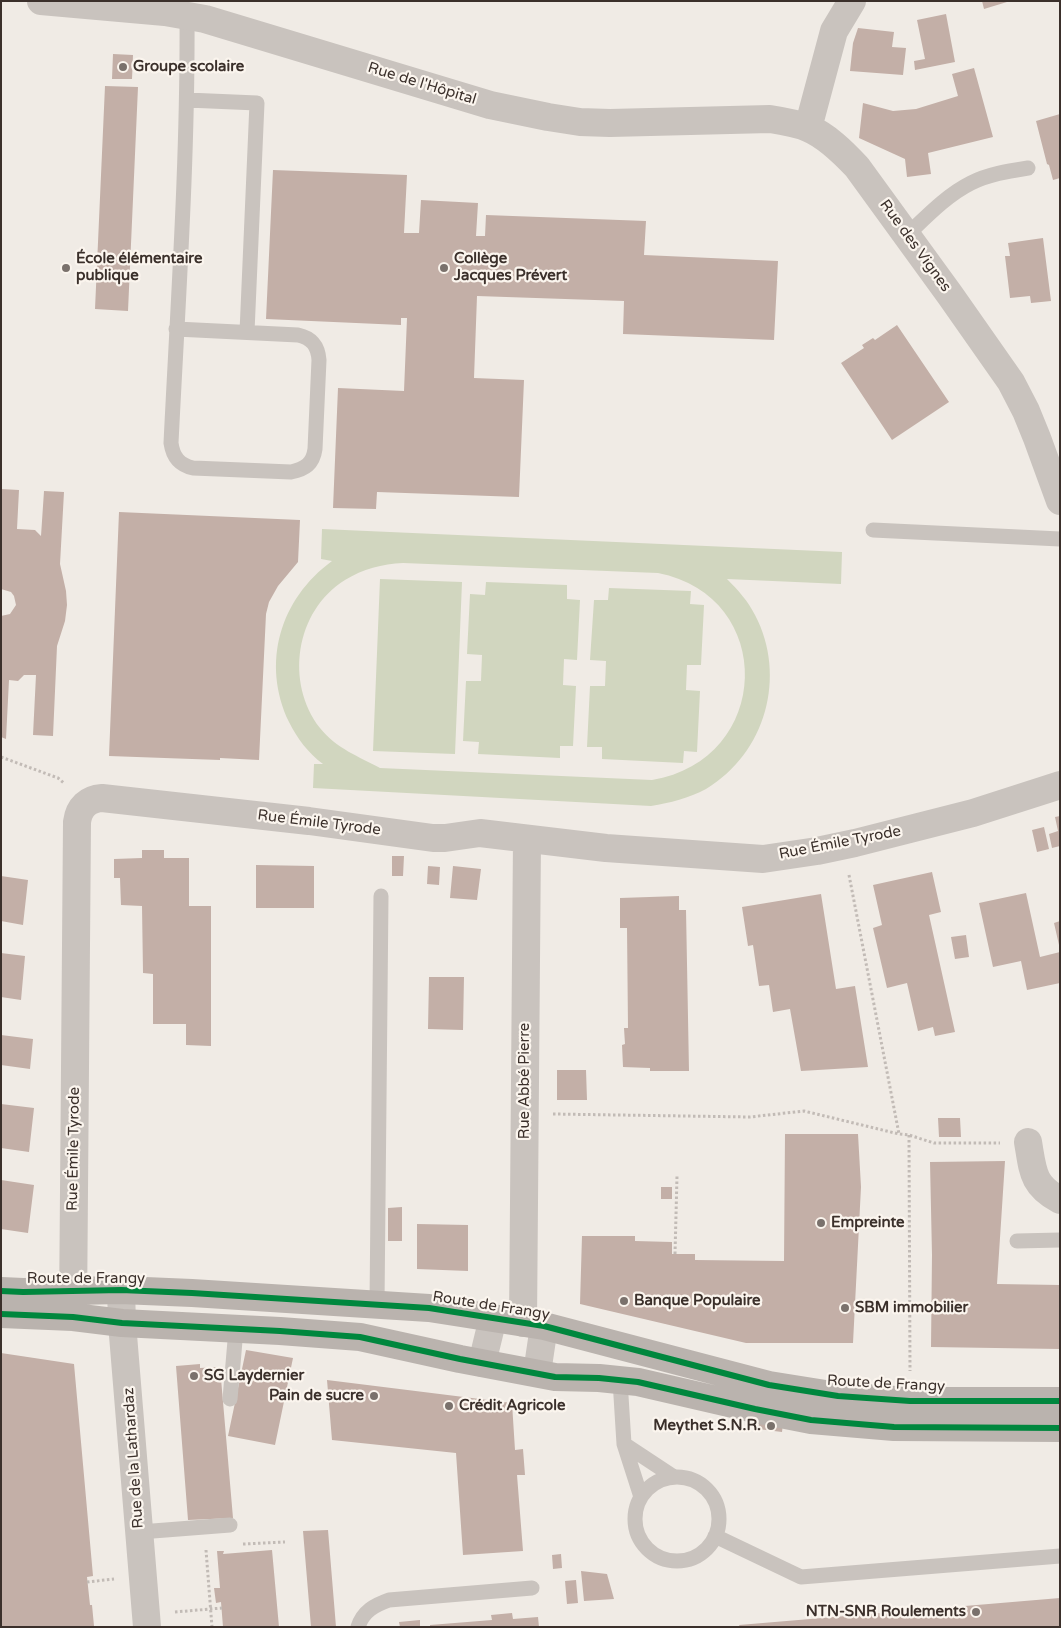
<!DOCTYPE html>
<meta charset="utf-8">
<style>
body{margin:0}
#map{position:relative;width:1061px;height:1628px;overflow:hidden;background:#f0ebe5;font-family:"Varela Round",sans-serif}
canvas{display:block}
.frame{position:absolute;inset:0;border:2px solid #3b302b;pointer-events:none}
</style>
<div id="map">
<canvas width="1061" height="1628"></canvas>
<div class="frame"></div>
</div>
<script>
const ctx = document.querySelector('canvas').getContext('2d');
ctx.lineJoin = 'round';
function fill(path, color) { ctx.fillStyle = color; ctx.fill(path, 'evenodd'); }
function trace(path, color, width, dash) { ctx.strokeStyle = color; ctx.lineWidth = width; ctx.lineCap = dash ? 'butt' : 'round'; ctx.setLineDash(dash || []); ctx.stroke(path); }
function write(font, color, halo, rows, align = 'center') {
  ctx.font = font + ' "Varela Round",sans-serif'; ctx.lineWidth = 4.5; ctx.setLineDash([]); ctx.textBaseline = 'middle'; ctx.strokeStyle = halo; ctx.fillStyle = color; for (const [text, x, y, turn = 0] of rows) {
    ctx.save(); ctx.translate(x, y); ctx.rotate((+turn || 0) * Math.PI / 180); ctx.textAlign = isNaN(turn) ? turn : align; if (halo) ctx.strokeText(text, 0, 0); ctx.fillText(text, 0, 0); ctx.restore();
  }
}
fill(new Path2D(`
 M322 529 842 552 841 584 727 579C738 590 748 601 755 615 787 676 766 753 706 789 689 798 670 803 651 806L313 788 314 764H323C308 753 297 738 289 722 261 663 280 599 332 561L321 559ZM403 563 658 573C777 596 773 760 652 780L380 768C358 756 337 749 320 728 285 683 295 611 345 580 363 569 382 564 403 563Z
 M380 579 462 582 455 754 373 751Z
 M486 582 567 585V599L580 600 577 660 564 659 563 685 576 686 573 746H560V758L478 754 479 742 463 741 466 681H481L482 655 467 654 470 594 485 595Z
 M609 588 691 591 690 604 704 605 701 665H687L686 690 700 691 697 752 684 751 683 763 602 759V747H587L590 686H605L606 661 590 660 594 600H608Z`), '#d1d6bf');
fill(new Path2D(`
 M982 1H1007V2L984 9Z
 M946 14 955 62 915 70 914 61 925 59 917 20Z
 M858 28 894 32 892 47 906 48 903 75 850 71 853 43Z
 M113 54 133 55 132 79H112Z
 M974 68 993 137 928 153 931 174 907 177 905 159 859 138 863 103 893 111 916 109 958 96 952 74Z
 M105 86 138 87 128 311 95 309Z
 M1060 114V178L1053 180 1049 165 1047 164 1036 121Z
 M273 170 407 175 404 233H419L421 200 478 203 476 236H485L486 215 646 221 644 255 778 261 774 340 623 334 624 301 477 296 474 378 524 380 519 497 377 492 376 509 333 508 338 388 404 391 407 318H401V325L266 319Z
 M1043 238 1051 301 1031 303 1030 296 1010 298 1005 256H1010L1008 243Z
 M897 325 949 402 892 440 841 363 864 348 862 345 873 338 875 340Z
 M1 489 19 490 17 529 35 530 41 536 44 491 64 492 60 564 66 591 67 605 65 621 57 646 53 736 33 735 36 675H24L18 681 9 680 6 739 1 737V616L10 614 16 605 14 596 11 592 1 589Z
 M119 512 300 520 298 562 278 586 269 602 266 614 259 760 220 758V760L109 756Z
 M1060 816V846L1052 848 1049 834 1058 831 1055 817Z
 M1044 827 1049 849 1037 852 1032 830Z
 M142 850H164V858H189V906H211V1046L186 1045V1024H153V974L143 973 142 906 121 905 120 878H114V859L142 858Z
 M392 856H404L403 876H392Z
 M256 865 314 866V908H256Z
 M428 866 440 867 439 885 427 884Z
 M453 866 481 869 477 900 450 898Z
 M932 872 941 912 929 915 955 1032 935 1036 933 1027 918 1031 907 983 887 988 873 928 882 925 873 885Z
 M1 876 28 880 23 925 1 921Z
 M1026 893 1040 957 1060 952V983L1027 990 1021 961 993 967 979 903Z
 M821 894 836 989 855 986 868 1067 801 1071 790 1009 773 1012 769 985 759 986 753 945 748 946 742 907Z
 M679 896V910H686L689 1071H650V1068L623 1067 622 1045 625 1044 624 1028H628L627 928H620V898Z
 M1060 921V945H1059L1054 923Z
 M966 935 969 957 955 959 951 937Z
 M1 953 25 956 21 1000 1 997Z
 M429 977H464L463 1030 428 1029Z
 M1 1035 33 1039 30 1069 1 1065Z
 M557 1070H586L587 1100H557Z
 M1 1104 34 1108 29 1152 1 1148Z
 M938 1118H960L961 1137H939Z
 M785 1134H858L861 1187 853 1343H746L580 1304 582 1236H635V1241L672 1242V1254H695V1260L784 1261Z
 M1005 1161 997 1284 1060 1285V1349L931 1347 932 1255 930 1162Z
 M1 1180 34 1185 28 1233 1 1229Z
 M661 1187H672V1199H661Z
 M402 1207V1241H388V1208Z
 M417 1224 468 1225V1271L417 1269Z
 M246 1350 293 1358 275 1445 228 1436Z
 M1 1353 74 1364 93 1576 87 1577 90 1605H92L94 1626 1 1627Z
 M200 1364V1368L220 1367 233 1518 188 1520 176 1366Z
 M327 1380 512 1403 515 1450 523 1449 525 1475H517L523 1551 463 1555 456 1453 332 1440Z
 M760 1419 783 1423 782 1432 758 1429Z
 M328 1530 336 1627H311L303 1531Z
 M272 1550 279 1627H223L221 1602 216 1603 214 1588H220L217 1551H224L223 1554Z
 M561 1554 562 1568 553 1569 552 1555Z
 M581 1571 607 1574 614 1599 584 1601Z
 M576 1580 578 1603 567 1604 565 1581Z
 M1060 1598V1627H740L739 1625Z
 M512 1613 513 1619 538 1617 539 1627H430V1625L492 1620 491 1615Z
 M420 1620V1627H400L399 1622Z`), '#c3afa7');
trace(new Path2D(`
 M1 757 58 778 65 784
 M849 875 899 1134
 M553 1114 750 1117 804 1111 899 1134 909 1135 934 1143H1000
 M909 1135 910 1371
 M675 1254 677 1176
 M243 1544 285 1542
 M206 1550 212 1627
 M87 1582 114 1579
 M175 1612 222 1608`), '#c2bbb6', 3, [2.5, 2.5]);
trace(new Path2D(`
 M187 100 257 103 247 332
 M907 235C927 216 947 195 971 183 989 174 1009 171 1028 168
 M176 329 298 335C312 338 318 346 319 360L315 449C313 464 305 469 291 472L193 468C179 465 173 457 171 443 178 301 188 158 187 15
 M873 530 1060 539
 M1017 1241 1060 1240
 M377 1304 381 896
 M620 1380 624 1444 641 1497
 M230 1399 236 1329
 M624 1444 674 1477
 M635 1519a42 42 0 1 1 84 0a42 42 0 1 1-84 0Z
 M140 1532 230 1525
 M715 1536 801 1577 1060 1556
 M358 1627C363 1611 375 1605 389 1600L532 1588`), '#c9c3be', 15);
trace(new Path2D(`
 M41 1 165 12 205 19 490 105 548 117 580 122 610 123 770 119C783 121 796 123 808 128 827 136 843 152 857 167L950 295 1011 382 1026 411 1037 438 1060 501
 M808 128 834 31 852 1
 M1028 1142C1033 1171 1032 1185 1060 1200
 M121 1290 122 1323 147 1627
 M73 1313 77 822C79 807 88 799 102 798L309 821 433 838H445L480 833 606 848 763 859 817 851 855 843 973 813 1060 785
 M523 1323 527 839
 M482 1363 493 1318
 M537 1373 544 1326`), '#c9c3be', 28);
trace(new Path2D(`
 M1 1291 23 1292 121 1290 192 1293 429 1308 544 1326 769 1385 838 1396 910 1401H1060
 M1 1314 73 1317 122 1323 280 1331 360 1337 460 1359 555 1377 599 1378 638 1382 755 1409 811 1420 894 1427 1060 1428`), '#bab3ae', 28);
trace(new Path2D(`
 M1 1291 23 1292 121 1290 192 1293 429 1308 544 1326 769 1385 838 1396 910 1401H1060
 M1 1314 73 1317 122 1323 280 1331 360 1337 460 1359 555 1377 599 1378 638 1382 755 1409 811 1420 894 1427 1060 1428`), '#00873e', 6);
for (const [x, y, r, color] of [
 [123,67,5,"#7a716c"],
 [66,268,5,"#7a716c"],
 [444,268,5,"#7a716c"],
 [821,1223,5,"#7a716c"],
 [624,1301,5,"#7a716c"],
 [845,1308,5,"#7a716c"],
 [194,1376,5,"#7a716c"],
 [374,1396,5,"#7a716c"],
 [449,1406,5,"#7a716c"],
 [771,1426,5,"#7a716c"],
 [976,1612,5,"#7a716c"]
]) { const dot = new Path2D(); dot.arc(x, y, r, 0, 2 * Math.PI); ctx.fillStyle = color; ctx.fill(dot); trace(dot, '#fbf5ee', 2); }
write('bold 15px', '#3b302b', '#fbf5ee', [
 ["Groupe scolaire",133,67],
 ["École élémentaire",76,259],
 ["publique",76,276],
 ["Collège",454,259],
 ["Jacques Prévert",454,276],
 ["Empreinte",831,1223],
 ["Banque Populaire",634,1301],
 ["SBM immobilier",855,1308],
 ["SG Laydernier",204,1376],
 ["Pain de sucre",364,1396,"right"],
 ["Crédit Agricole",459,1406],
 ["Meythet S.N.R.",761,1426,"right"],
 ["NTN-SNR Roulements",966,1612,"right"]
], 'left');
write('15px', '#3b302b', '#fbf5ee', [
 ["Rue de l'Hôpital",422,84,17],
 ["Rue des Vignes",915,246,54],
 ["Rue Émile Tyrode",319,823,7],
 ["Rue Émile Tyrode",840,843,-11],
 ["Rue Abbé Pierre",525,1081,-90],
 ["Rue Émile Tyrode",74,1149,-89],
 ["Route de Frangy",86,1279],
 ["Route de Frangy",491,1306,9],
 ["Route de Frangy",886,1384,3],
 ["Rue de la Lathardaz",134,1458,-94]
]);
</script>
